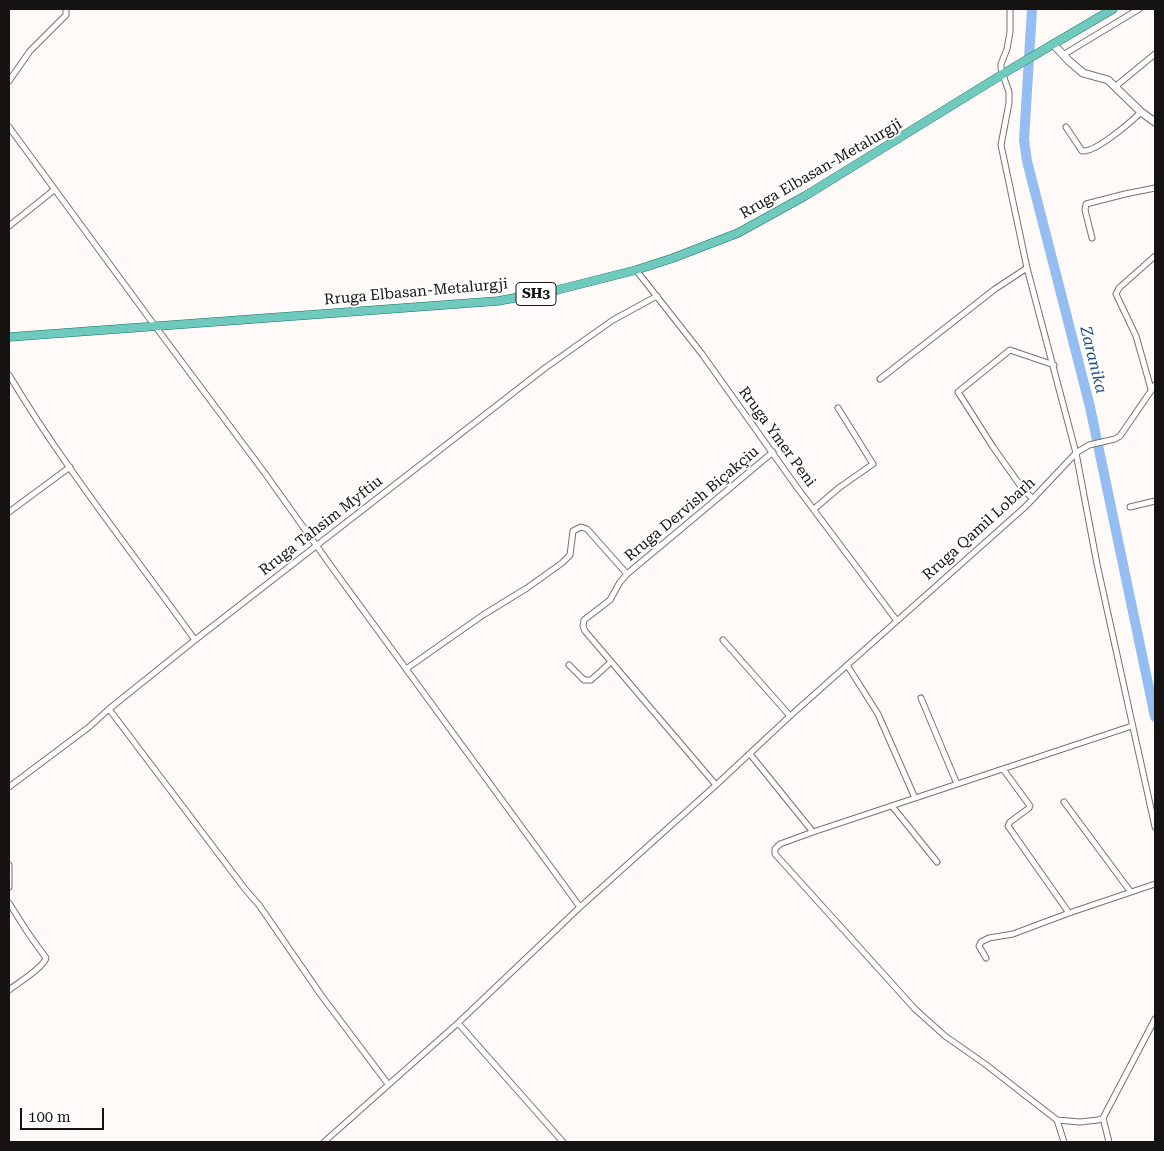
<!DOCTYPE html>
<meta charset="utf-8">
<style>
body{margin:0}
#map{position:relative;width:1164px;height:1151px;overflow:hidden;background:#fffaf8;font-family:"Roboto Serif",serif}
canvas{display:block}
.frame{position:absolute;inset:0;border:10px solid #151311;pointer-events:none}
.scale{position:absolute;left:20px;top:1108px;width:84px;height:22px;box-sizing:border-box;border:2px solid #151311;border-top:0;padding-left:6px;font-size:15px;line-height:18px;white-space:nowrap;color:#151311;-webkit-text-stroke:4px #fff;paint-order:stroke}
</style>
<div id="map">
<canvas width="1164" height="1151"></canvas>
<div class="frame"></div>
<div class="scale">100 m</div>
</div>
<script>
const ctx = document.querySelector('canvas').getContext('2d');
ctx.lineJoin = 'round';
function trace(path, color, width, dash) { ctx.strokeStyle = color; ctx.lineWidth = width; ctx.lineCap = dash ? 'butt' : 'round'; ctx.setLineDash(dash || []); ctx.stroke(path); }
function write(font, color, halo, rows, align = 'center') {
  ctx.font = font + ' "Roboto Serif",serif'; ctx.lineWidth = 4; ctx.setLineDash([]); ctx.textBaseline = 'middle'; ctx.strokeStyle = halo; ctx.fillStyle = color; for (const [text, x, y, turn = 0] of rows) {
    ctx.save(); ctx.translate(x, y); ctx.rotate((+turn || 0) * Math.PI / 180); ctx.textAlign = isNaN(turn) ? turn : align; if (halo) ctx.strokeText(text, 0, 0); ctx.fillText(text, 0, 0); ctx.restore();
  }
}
trace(new Path2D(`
 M1032 9 1024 140 1027 161 1090 407 1155 717`), '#94bdf2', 10);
const street = new Path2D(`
 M1010 9V32L1007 49 1001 64V69L1009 92V103L1001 145 1027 268 1076 453 1097 564 1155 827
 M1063 55 1139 9
 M9 81 30 51 66 15V9
 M1116 86 1155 54
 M9 127 155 326 264 472 336 573 580 907
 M1066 127 1082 151C1095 153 1131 122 1141 112
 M9 226 54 190
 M1092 238 1085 210 1086 204 1125 194 1155 188
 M636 270 702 354 796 486 897 621
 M9 375C64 467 132 552 195 640
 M880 379 995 289 1027 268
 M1151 389 1136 336 1116 294 1119 288 1155 256
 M1033 499 1022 488 993 447 958 392 1010 350 1054 365
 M1130 507 1155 501
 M814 509 840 487 873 464 838 408
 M9 512 70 467
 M723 640 790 716
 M569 665 584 680H591L611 662
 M847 665 878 714 915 798
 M406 669 483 615 527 588 562 563 570 555 573 531 581 527 587 529 627 574
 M921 698 957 784
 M109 709 245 889 259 905 321 995 388 1084
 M1132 726 813 832 780 844 775 849V854L915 1009 945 1036 985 1064 1057 1120 1080 1122 1098 1120 1103 1118 1155 1019
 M750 754 813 832
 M1003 769 1030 806 1029 808 1010 822 1008 826 1069 913
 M716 785 585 631 583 626 584 620 610 600 620 582 627 574 773 452
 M9 787 89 727 109 709 195 640 545 368 613 320 657 296
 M1064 802 1130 891
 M892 806 937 862
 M9 865V887
 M9 903 28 933 46 958C44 967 18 983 9 990
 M986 958 979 946 981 942 989 938 1013 934 1069 913 1155 884
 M458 1023 563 1142
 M1103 1118 1109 1142
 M1057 1120 1064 1142
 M324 1142 458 1023 580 907 716 785 790 716 1025 507 1076 453 1089 445 1115 439 1120 436 1155 385`);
const secondary = new Path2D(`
 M1053 44 1069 61 1083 73 1108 80 1141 112 1155 122`);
const primary = new Path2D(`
 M9 337 498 301 557 290 636 270 673 258 738 233 805 196 1011 69 1113 9`);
trace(street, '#78716e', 7);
trace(secondary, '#78716e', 9);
trace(primary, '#117364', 9);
trace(street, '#fff', 5);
trace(secondary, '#fff', 7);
trace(primary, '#6fcabd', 8);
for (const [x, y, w] of [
 [536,294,40]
]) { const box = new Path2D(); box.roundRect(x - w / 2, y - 11.5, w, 23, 4); ctx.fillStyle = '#fff'; ctx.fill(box); trace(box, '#151311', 1); }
write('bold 14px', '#151311', null, [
 ["SH3",536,294]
]);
write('15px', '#151311', '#fff', [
 ["Rruga Elbasan-Metalurgji",821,169,-30],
 ["Rruga Elbasan-Metalurgji",416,292,-5],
 ["Rruga Ymer Peni",777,437,54],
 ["Rruga Dervish Biçakçiu",692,504,-40],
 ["Rruga Tahsim Myftiu",321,526,-38],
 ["Rruga Qamil Lobarh",979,529,-42]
]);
write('italic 16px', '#194c86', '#fff', [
 ["Zaranika",1093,360,76]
]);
</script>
